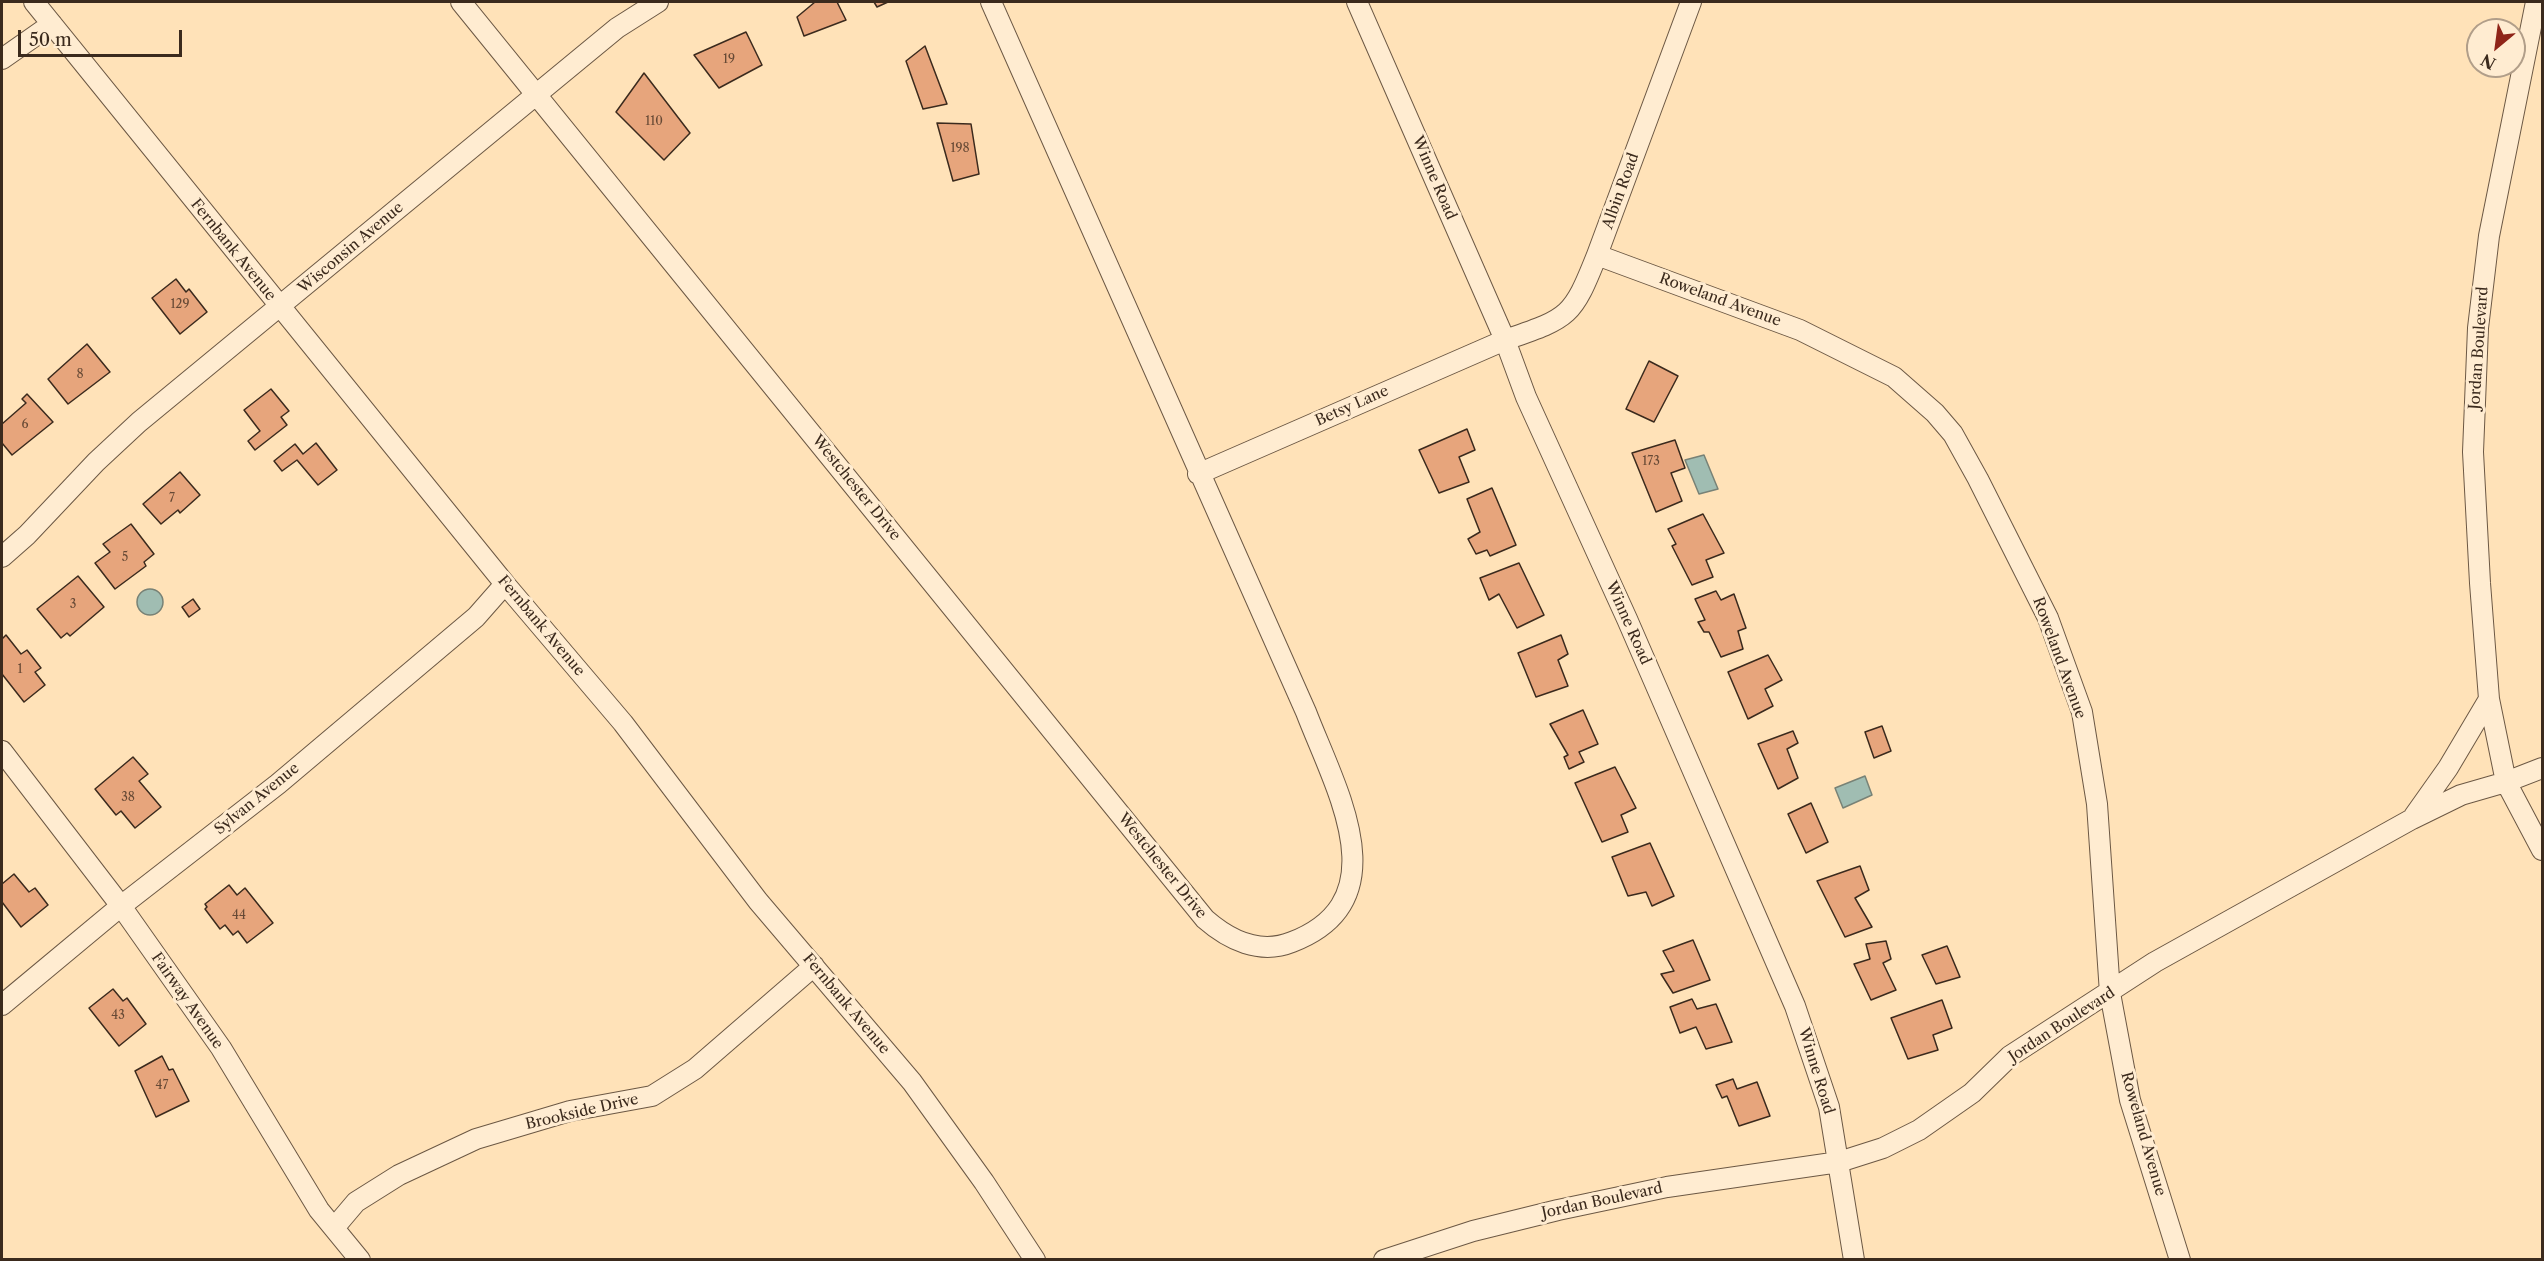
<!DOCTYPE html>
<style>
body{margin:0}
#map{position:relative;width:2544px;height:1261px;overflow:hidden;background:#ffe2b8;font-family:"Libre Caslon Text",serif}
canvas{display:block}
.frame{position:absolute;inset:0;border:3px solid #3b2a1d;pointer-events:none}
.north{position:absolute;left:2466px;top:18px;width:60px;height:60px;box-sizing:border-box;background:#ffecd1;border:2px solid #b19e89;border-radius:50%;rotate:209deg;font-size:16px;font-weight:700;line-height:24px;text-align:center;color:#3b2a1d}
.north::after{content:'';display:block;margin:auto;width:21px;height:27px;background:#8f2418;clip-path:polygon(50% 0,100% 100%,50% 72%,0 100%)}
.scale{position:absolute;left:18px;top:30px;width:164px;height:27px;box-sizing:border-box;border:3px solid #3b2a1d;border-top:0;padding-left:8px;font-size:18px;line-height:21px;white-space:nowrap;color:#3b2a1d;-webkit-text-stroke:4px #ffecd1;paint-order:stroke}
</style>
<div id="map">
<canvas width="2544" height="1261"></canvas>
<div class="frame"></div>
<div class="north">N</div>
<div class="scale">50 m</div>
</div>
<script>
const ctx = document.querySelector('canvas').getContext('2d');
ctx.lineJoin = 'round';
function fill(path, color) { ctx.fillStyle = color; ctx.fill(path, 'evenodd'); }
function trace(path, color, width, dash) { ctx.strokeStyle = color; ctx.lineWidth = width; ctx.lineCap = dash ? 'butt' : 'round'; ctx.setLineDash(dash || []); ctx.stroke(path); }
function write(font, color, halo, rows, align = 'center') {
  ctx.font = font + ' "Libre Caslon Text",serif'; ctx.lineWidth = 6; ctx.setLineDash([]); ctx.textBaseline = 'middle'; ctx.strokeStyle = halo; ctx.fillStyle = color; for (const [text, x, y, turn = 0] of rows) {
    ctx.save(); ctx.translate(x, y); ctx.rotate((+turn || 0) * Math.PI / 180); ctx.textAlign = isNaN(turn) ? turn : align; if (halo) ctx.strokeText(text, 0, 0); ctx.fillText(text, 0, 0); ctx.restore();
  }
}
const water = new Path2D(`
 M1704 455 1718 489 1699 494 1685 460Z
 M137 602a13 13 0 1 1 26 0a13 13 0 1 1-26 0Z
 M1865 776 1872 795 1843 808 1835 788Z`);
fill(water, '#a0bdb2');
trace(water, '#788276', 1.5);
const building = new Path2D(`
 M815 2H837L846 20 804 36 797 17Z
 M874 2H888L877 7Z
 M746 32 762 65 719 88 694 55Z
 M925 46 947 104 923 109 906 61Z
 M644 73 690 133 664 160 616 112Z
 M937 123 971 124 979 174 953 181Z
 M176 279 186 292 189 289 207 312 180 334 152 298Z
 M87 344 110 372 68 404 48 379Z
 M1649 361 1678 376 1654 422 1626 409Z
 M271 389 289 411 281 417 287 425 255 450 248 441 260 431 244 410Z
 M27 394 53 422 12 455 2 443V424L26 403 22 399Z
 M1467 429 1475 450 1459 457 1469 482 1439 493 1419 450Z
 M1675 440 1685 468 1671 473 1682 501 1656 512 1632 453Z
 M316 443 337 470 318 485 297 460 282 471 274 461 295 444 303 454Z
 M180 472 200 495 180 513 178 510 161 524 143 504Z
 M1492 488 1516 545 1490 556 1487 550 1476 554 1468 539 1480 532 1467 499Z
 M1703 514 1724 553 1706 560 1713 577 1692 585 1672 546 1676 544 1668 529Z
 M131 524 154 554 144 562 146 566 115 589 95 563 110 552 103 544Z
 M1519 563 1544 615 1517 628 1499 594 1489 600 1480 578Z
 M78 576 104 607 70 636 67 633 61 638 37 609Z
 M1716 591 1721 600 1734 594 1746 628 1738 631 1743 649 1721 657 1709 632H1704L1698 622 1705 620 1695 599Z
 M193 599 200 609 189 617 182 607Z
 M6 635 21 654 27 650 41 668 35 672 45 685 24 702 2 674V639Z
 M1561 635 1568 654 1558 660 1568 686 1536 697 1518 653Z
 M1768 655 1782 680 1765 689 1773 706 1748 719 1728 672Z
 M1583 710 1598 744 1579 752 1584 762 1569 769 1564 757 1568 755 1550 724Z
 M1882 726 1891 751 1874 758 1865 732Z
 M1793 731 1798 743 1787 749 1798 778 1778 789 1758 744Z
 M133 757 148 774 139 781 161 807 135 828 121 811 116 815 95 789Z
 M1615 767 1636 808 1621 815 1628 832 1602 842 1575 783Z
 M1811 803 1828 842 1806 853 1788 814Z
 M1650 843 1674 896 1652 906 1646 892 1628 896 1612 857Z
 M1860 866 1869 890 1855 898 1872 927 1845 937 1817 881Z
 M14 874 29 892 35 888 48 905 21 927 2 902V884Z
 M229 885 237 895 245 888 273 923 247 943 238 931 233 935 225 925 220 929 205 909 207 907 205 904Z
 M1693 940 1710 980 1673 993 1661 974 1674 971 1663 951Z
 M1886 941 1891 959 1883 963 1896 990 1871 1000 1854 964 1870 959 1866 944Z
 M1947 946 1960 977 1936 984 1922 955Z
 M113 989 123 1001 127 998 146 1024 119 1046 89 1008Z
 M1692 999 1697 1009 1716 1004 1732 1042 1706 1049 1696 1027 1680 1033 1670 1007Z
 M1942 1000 1952 1028 1933 1035 1938 1050 1908 1059 1891 1018Z
 M162 1056 169 1070 173 1069 189 1101 156 1117 135 1071Z
 M1733 1079 1737 1089 1757 1082 1770 1116 1739 1126 1727 1096 1722 1098 1716 1085Z`);
fill(building, '#e7a57c');
trace(building, '#3b2a1d', 1.5);
const street = new Path2D(`
 M34 2 505 584 623 723 758 901 912 1082 984 1182 1035 1260
 M461 2 1205 919C1229 940 1260 955 1292 942 1401 900 1335 788 1306 712L991 2
 M1357 2 1505 340 1526 397 1627 619 1795 1006 1829 1107 1854 1260
 M2536 2 2489 236 2478 328 2473 452 2480 583 2489 699 2506 782 2542 850
 M2 59 52 24
 M1597 255 1800 330 1894 377 1935 413 1953 434 1978 479 2048 618 2082 712 2097 804 2110 993 2130 1100 2180 1260
 M1198 474 1505 340C1569 318 1572 318 1597 255L1691 2
 M2 557 27 535 96 462 139 422 617 28 658 2
 M2 751 121 906 221 1048 319 1210 360 1260
 M2414 816 2448 768 2489 699
 M2 1005 121 906 278 784 476 617 505 584
 M334 1228 356 1202 399 1175 476 1139 570 1111 652 1096 695 1069 814 966
 M1384 1260 1473 1231 1558 1210 1667 1187 1839 1162 1883 1148 1919 1130 1972 1093 2010 1056 2155 962 2412 819 2461 795 2506 782 2542 768`);
trace(street, '#6c5844', 22);
trace(street, '#ffecd1', 20);
write('12px', '#664935', null, [
 ["19",729,60],
 ["110",654,122],
 ["198",960,149],
 ["129",180,305],
 ["8",80,375],
 ["6",25,425],
 ["173",1651,462],
 ["7",172,499],
 ["5",125,558],
 ["3",73,605],
 ["1",20,670],
 ["38",128,798],
 ["44",239,916],
 ["43",118,1016],
 ["47",162,1086]
]);
write('15px', '#3b2a1d', '#ffecd1', [
 ["Winne Road",1434,178,67],
 ["Albin Road",1621,191,-70],
 ["Wisconsin Avenue",351,248,-40],
 ["Fernbank Avenue",233,250,51],
 ["Roweland Avenue",1720,300,20],
 ["Jordan Boulevard",2479,348,-86],
 ["Betsy Lane",1352,406,-24],
 ["Westchester Drive",856,488,51],
 ["Winne Road",1628,623,66],
 ["Fernbank Avenue",541,626,50],
 ["Roweland Avenue",2059,658,70],
 ["Sylvan Avenue",257,799,-39],
 ["Westchester Drive",1162,866,51],
 ["Fairway Avenue",187,1001,55],
 ["Fernbank Avenue",846,1004,50],
 ["Jordan Boulevard",2062,1025,-33],
 ["Winne Road",1816,1071,73],
 ["Brookside Drive",582,1112,-13],
 ["Roweland Avenue",2143,1134,74],
 ["Jordan Boulevard",1602,1201,-12]
]);
</script>
